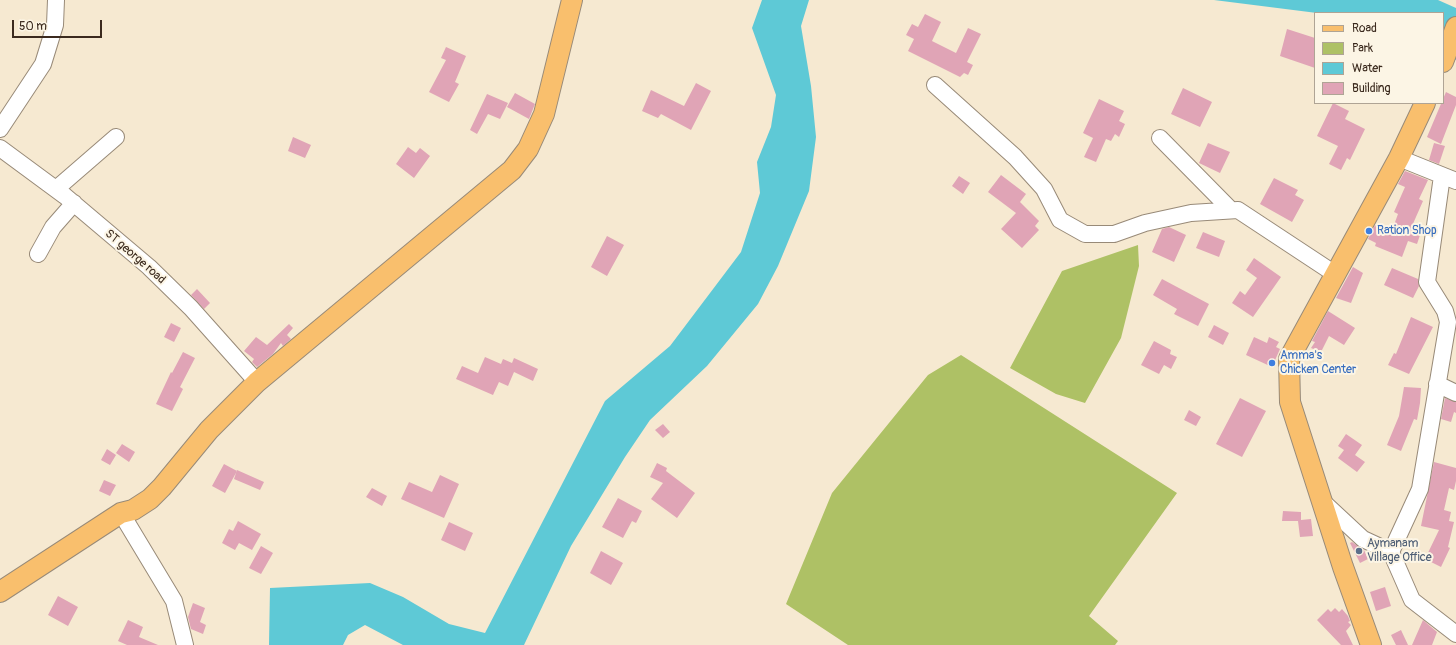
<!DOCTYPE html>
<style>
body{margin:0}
#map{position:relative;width:1456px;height:645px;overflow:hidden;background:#f6e9d1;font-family:Pangolin,sans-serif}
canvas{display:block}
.legend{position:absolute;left:1314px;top:12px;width:130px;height:92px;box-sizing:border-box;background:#fcf5e5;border:1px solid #afa495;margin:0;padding:5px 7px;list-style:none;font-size:12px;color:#3b2a1e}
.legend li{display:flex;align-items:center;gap:8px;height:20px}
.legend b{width:20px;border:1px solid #afa495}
.scale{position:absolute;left:12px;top:20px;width:90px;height:18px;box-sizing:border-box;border:2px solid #3b2a1e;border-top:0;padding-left:5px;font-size:12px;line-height:14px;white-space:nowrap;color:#3b2a1e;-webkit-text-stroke:3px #fcf5e5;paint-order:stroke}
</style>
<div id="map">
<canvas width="1456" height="645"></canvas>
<ul class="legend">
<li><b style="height:5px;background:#f9bf6d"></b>Road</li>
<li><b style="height:11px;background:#aec165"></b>Park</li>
<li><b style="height:11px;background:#5ec9d6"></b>Water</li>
<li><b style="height:11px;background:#e0a4b6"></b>Building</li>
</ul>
<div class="scale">50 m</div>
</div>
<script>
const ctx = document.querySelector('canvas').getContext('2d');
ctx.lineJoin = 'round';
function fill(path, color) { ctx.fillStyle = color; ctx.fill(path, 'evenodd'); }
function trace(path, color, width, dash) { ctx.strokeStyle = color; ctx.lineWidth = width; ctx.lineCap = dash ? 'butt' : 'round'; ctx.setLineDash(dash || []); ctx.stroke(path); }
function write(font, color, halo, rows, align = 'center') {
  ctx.font = font + ' Pangolin,sans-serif'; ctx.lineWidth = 4; ctx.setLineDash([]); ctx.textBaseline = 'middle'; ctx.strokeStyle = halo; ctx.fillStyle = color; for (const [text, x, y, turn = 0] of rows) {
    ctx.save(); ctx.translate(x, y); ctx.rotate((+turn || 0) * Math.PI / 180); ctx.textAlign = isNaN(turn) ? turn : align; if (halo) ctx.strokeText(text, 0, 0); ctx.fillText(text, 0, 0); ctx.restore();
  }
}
fill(new Path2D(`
 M1138 245 1139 266 1121 338 1085 403 1056 394 1010 368 1062 271Z
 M961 355 1177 493 1089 616 1118 641 1115 645H848L786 604 832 493 928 375Z`), '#aec165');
fill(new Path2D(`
 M762 0H809L801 26 811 86 816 137 809 191 778 266 758 304 707 366 650 420 625 457 571 546 524 645H403L365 625 348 635 343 645H269L270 588 370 583 403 597 449 624 485 633 605 401 670 346 741 252 760 193 757 162 771 127 776 95 752 28Z
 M1214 0H1438L1456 8V60L1443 53V13H1317Z`), '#5ec9d6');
fill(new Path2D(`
 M925 14 941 22 932 41 956 53 968 28 981 34 967 62 973 65 968 75 964 73 960 77 908 51 914 39 906 35 912 24 918 27Z
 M1287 29 1315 38V68L1280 56Z
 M446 47 466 56 455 82 459 84 449 102 429 92 446 60 441 58Z
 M696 83 711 91 691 130 661 114 658 118 642 111 651 90 684 106Z
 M1183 88 1212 102 1200 127 1171 114Z
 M1446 92 1456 97V105L1441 144 1427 137Z
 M515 93 535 104 529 119 507 107Z
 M487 94 508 103 500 119 488 114 477 134 470 130Z
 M1099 99 1124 111 1119 121 1125 124 1119 137 1115 134 1111 141 1106 139 1096 162 1084 157 1093 138 1083 133Z
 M1333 103 1349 111 1345 119 1365 129 1350 160 1347 158 1341 170 1329 164 1338 146 1317 136Z
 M293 137 311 145 305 158 288 151Z
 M1208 143 1230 152 1220 173 1199 163Z
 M1434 143 1445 146 1439 164 1429 160Z
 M408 147 416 153 420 148 430 156 414 178 396 164Z
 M1405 171 1428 180 1419 199 1423 201 1412 226 1422 229 1417 244 1408 241 1402 257 1375 246 1376 243 1368 239 1375 225 1391 233 1398 214 1394 212 1405 187 1398 184Z
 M1001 175 1026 194 1020 202 1039 221 1035 226 1039 230 1022 248 1001 229 1016 213 988 192Z
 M959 176 970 183 963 194 952 186Z
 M1274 178 1298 190 1295 195 1304 200 1292 222 1260 204Z
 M1169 227 1186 235 1174 262 1152 252 1162 229Z
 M1203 232 1225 241 1219 257 1196 248Z
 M607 236 624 245 607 276 591 267Z
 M1254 258 1281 277 1253 317 1232 303 1240 291 1245 295 1257 278 1246 270Z
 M1353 267 1363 273 1351 303 1336 298Z
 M1392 268 1418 279 1419 286 1413 298 1384 285Z
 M1162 279 1209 304 1198 326 1174 314 1177 309 1153 295Z
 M197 289 210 303 204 309 191 295Z
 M1328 311 1355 328 1344 345 1329 336 1321 352 1311 348 1315 342 1312 341Z
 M1411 317 1433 327 1409 374 1388 365 1394 353 1396 354Z
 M171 323 181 328 174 342 164 337Z
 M289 324 293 328 287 335 291 339 283 346 281 343 273 354 257 367 252 362 254 359 244 351 256 337 267 345Z
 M1214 325 1229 333 1223 345 1208 337Z
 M1254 337 1267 343 1269 337 1279 342 1276 347 1280 349 1272 367 1246 355Z
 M1154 341 1171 350 1170 354 1177 357 1171 369 1164 365 1159 374 1141 365Z
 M183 352 195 358 180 387 183 389 172 411 156 404 171 372 172 373Z
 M485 357 501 364 503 359 512 363 514 358 538 369 533 381 514 372 508 386 499 382 493 395 456 379 462 366 478 373Z
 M1404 387 1421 388 1420 403 1417 420 1414 419 1401 451 1387 445 1399 416Z
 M1240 398 1266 411 1242 457 1216 444Z
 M1445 398 1456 402V413L1454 412 1451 422 1441 419Z
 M1189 410 1201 417 1196 426 1184 420Z
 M663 424 670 432 663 438 655 430Z
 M1346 434 1362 445 1355 455 1365 462 1357 472 1338 458 1344 450 1338 446Z
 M122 444 135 452 129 462 116 453Z
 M107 449 116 455 110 465 101 460Z
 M1434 462 1456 468V481L1454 490 1449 488 1444 510 1451 512 1449 521 1454 522 1448 547 1450 548 1441 567 1425 559 1439 530 1421 526Z
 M657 463 667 468 666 471 695 493 677 518 651 499 663 483 650 477Z
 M224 464 237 471 225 493 212 486Z
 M237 470 264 482 260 490 234 479Z
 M440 475 459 484 444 518 401 499 409 482 432 492Z
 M104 480 116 485 110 496 99 491Z
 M372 488 387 496 382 506 366 497Z
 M618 498 642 511 636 523 632 521 623 538 602 527Z
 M1283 511 1301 512V520L1311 519 1313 536 1300 537 1298 521H1282Z
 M238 521 261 534 252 550 239 543 235 550 222 543 229 529 233 531Z
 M449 522 473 533 465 551 441 540Z
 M1352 542 1364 550 1368 559 1360 563 1350 543Z
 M261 546 273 553 261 574 249 568Z
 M601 551 623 563 611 585 590 573Z
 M1385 587 1391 606 1376 611 1370 592Z
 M58 596 78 607 68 626 48 615Z
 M193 603 205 608 200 622 206 625 203 634 191 629 188 617Z
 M1335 608 1339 612 1342 609 1348 616 1350 621 1348 622 1351 625 1346 631 1353 645H1341L1317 620 1328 609 1331 612Z
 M128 620 143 627 139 637 158 645H127L118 641Z
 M1423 620 1437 632 1432 645H1412Z
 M1401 630 1408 645H1396L1391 635Z`), '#e0a4b6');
const minor = new Path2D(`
 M935 85 1015 157 1044 189 1060 220 1085 234H1114L1145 223 1191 213 1238 210 1335 274
 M0 129 43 64 55 25 56 0
 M1160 138 1231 210
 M0 148 65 196 149 267 191 308 257 382
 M1399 158 1456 181
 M56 189 116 137
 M38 254 53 227 74 203
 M1437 384 1456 393
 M1321 500 1363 539 1391 552 1412 600 1456 634
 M121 513 174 601 185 645
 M1391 552 1420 489 1448 322 1445 311 1427 282 1442 176`);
const major = new Path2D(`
 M1443 62 1456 27
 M0 592 121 513 133 510 150 499 162 487 209 430 257 382 512 170 528 149 544 114 572 0
 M1371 645 1343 567 1290 402 1289 359 1399 158 1425 103`);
trace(minor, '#988a78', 18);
trace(major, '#988a78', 22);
trace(minor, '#fff', 16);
trace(major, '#f9bf6d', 20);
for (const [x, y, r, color] of [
 [1369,231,4,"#3f7fe0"],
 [1272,363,4,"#3f7fe0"],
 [1359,551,4,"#5c6f8a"]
]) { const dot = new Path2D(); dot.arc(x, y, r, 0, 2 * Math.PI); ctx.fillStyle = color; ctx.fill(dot); trace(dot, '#fcf5e5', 1.5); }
write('12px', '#366cbe', '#fcf5e5', [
 ["Ration Shop",1377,231],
 ["Amma's",1280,356],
 ["Chicken Center",1280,370]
], 'left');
write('12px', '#3b2a1e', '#fcf5e5', [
 ["ST george road",135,257,41]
]);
write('12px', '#4e5e75', '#fcf5e5', [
 ["Aymanam",1367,544],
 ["Village Office",1367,558]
], 'left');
</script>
